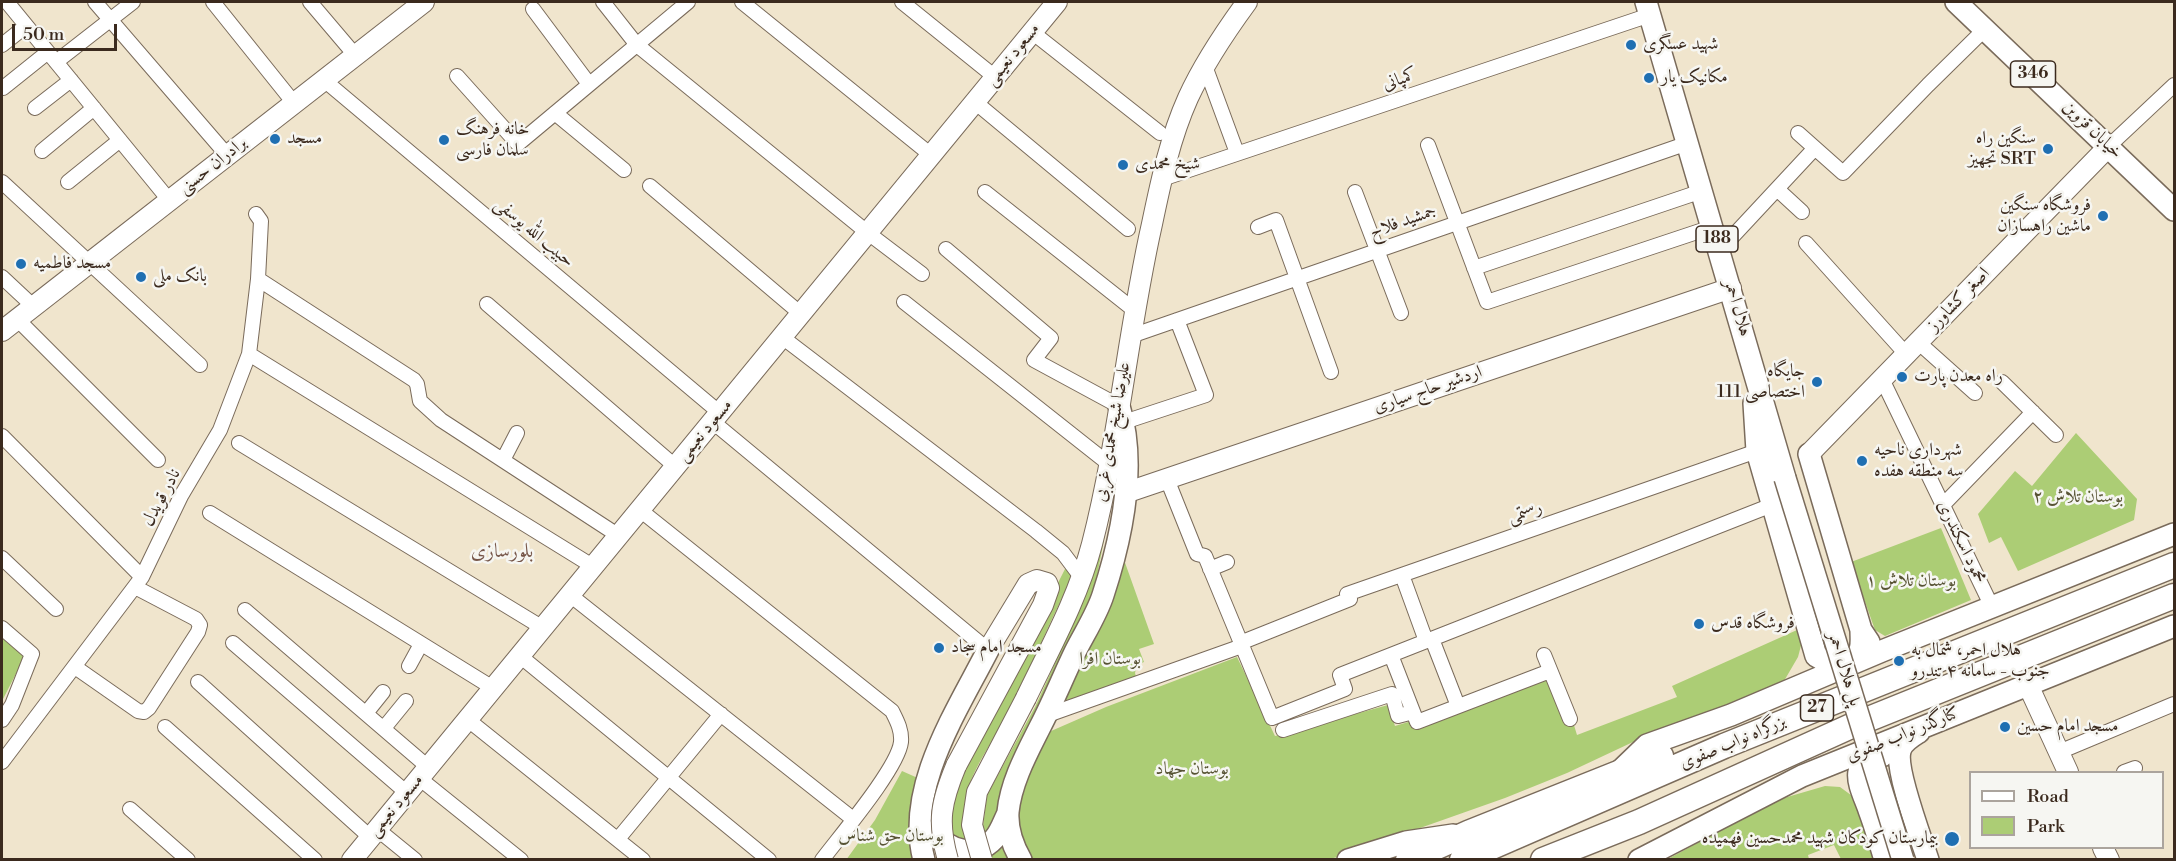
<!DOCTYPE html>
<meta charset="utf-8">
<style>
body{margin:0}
#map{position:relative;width:2176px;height:861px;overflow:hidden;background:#f0e5cd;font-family:"Libre Bodoni",serif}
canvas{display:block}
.frame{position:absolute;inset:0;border:3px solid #3b2a1e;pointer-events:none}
.legend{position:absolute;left:1969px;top:771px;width:195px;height:78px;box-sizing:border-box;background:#f6f6f2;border:2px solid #aba49d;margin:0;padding:8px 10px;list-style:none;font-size:18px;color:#3b2a1e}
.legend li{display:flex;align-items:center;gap:12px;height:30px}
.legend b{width:30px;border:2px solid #aba49d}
.scale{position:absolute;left:12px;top:24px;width:105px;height:27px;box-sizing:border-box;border:3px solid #3b2a1e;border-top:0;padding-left:8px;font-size:18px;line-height:21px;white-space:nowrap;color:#3b2a1e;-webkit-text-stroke:4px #f6f6f2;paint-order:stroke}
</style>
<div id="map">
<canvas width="2176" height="861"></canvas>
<div class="frame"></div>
<ul class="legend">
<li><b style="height:8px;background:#fff"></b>Road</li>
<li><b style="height:16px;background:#accd75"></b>Park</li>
</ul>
<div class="scale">50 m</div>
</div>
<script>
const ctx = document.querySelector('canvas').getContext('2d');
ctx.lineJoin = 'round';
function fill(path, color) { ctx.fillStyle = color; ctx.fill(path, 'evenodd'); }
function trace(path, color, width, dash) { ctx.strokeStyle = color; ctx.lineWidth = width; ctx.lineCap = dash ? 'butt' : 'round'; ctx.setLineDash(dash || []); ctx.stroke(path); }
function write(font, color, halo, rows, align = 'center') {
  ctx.font = font + ' "Libre Bodoni",Amiri,serif'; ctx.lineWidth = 5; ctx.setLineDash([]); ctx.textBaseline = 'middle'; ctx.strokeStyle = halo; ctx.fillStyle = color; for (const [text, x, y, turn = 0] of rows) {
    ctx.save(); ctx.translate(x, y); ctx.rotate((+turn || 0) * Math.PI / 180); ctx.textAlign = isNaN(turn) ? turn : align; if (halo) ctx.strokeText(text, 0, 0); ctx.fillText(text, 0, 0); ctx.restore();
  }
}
fill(new Path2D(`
 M2076 433 2137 499 2134 520 2018 571 2001 537 1989 543 1978 514 2015 471 2032 486Z
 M1941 528 1971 600 1885 636 1875 630 1851 562Z
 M1105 535 1093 596 1029 737 1011 859 993 860 985 841 983 826 987 795 1035 707 1078 613 1089 586Z
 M1123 557 1154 644 1139 649 1144 662 1137 665 1135 673 1137 680 1055 707Z
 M1065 569H1069L1072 572 1069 584C1048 625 1031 668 1010 710 996 738 974 764 966 796 961 818 964 839 972 859L957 860C951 827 949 811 959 779Z
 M1797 630 1803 638 1798 657 1784 681 1755 697 1650 734 1567 773 1505 798 1338 857 1324 860 1028 859 1014 814 1042 735 1106 707 1237 657 1275 736 1388 705 1395 726 1428 716 1551 668 1554 660 1577 735 1677 697 1672 686Z
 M2 636 25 656 2 701Z
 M902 771 920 779 917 859 846 860 875 820Z
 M1825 786 1840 787 1855 798 1879 859H1841L1834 845 1808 855 1809 859 1666 860 1777 800Z`), '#accd75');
const street = new Path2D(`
 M7 2 169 200
 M95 2 227 155
 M213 2 294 103
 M310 2 355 55
 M603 2 637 45 868 233 922 274
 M742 2 931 155
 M902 2 995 77
 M533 9 589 84
 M1032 32 1160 133
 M2 45 26 26
 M56 62 133 2
 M1205 66 1237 153
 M457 76 518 144 688 2
 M324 80 720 413
 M3 88 48 52
 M975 102 1128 229
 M35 108 71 80
 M555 113 624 170
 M1798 133 1843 173 1928 85 1985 29
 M1428 145 1487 302 1712 227
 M2109 146 2174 85
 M42 151 94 108
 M1162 179 1650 15
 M2 182 200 365
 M68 182 120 140
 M650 186 801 314
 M1777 189 1802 212
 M985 192 1134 310
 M1355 192 1401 313
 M1258 227 1276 220 1331 372
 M1806 243 1906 354
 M946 249 1051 338 1034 360 1119 406
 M1720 250 1815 148
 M1474 268 1702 191
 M2 277 33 306
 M258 279 414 380 417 384 420 401 441 420 619 536
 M904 302 1109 464
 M487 304 676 467
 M17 319 158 460
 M1131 336 1688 143
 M782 337 1036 531 1063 553 1081 577
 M1918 342 1975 393
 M249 354 594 567
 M1882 379 1992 607
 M2002 382 2056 435
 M713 422 988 650
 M1124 422 1206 395 1177 320
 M2 436 142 577
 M239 443 543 628
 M503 460 517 433
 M1167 479 1197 554 1205 556 1272 718 1345 689 1340 675 1772 505
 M1943 505 2033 412
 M640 510 892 711C897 721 902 730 901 742 898 768 840 836 822 860
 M210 513 493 688
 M2 558 56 609
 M1210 569 1227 562
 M1402 575 1426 641
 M570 595 853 819
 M245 610 428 767
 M2 628 32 654 12 705 2 720
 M1432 639 1458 706
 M233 643 407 793
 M1240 643 1350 599 1347 594 1757 451
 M1391 655 1417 722 1550 671
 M1544 655 1570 719
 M520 656 769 860
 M409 666 421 644
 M75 667 138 711 144 712 149 708 198 632 200 625 196 619 135 587
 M198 682 370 837
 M367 712 383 692
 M1045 716 1242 646
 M467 719 643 860
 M165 727 315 860
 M384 728 406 701
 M1283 730 1392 694 1398 716 1413 712
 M2059 752 2174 704
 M2 762 142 577 181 496 220 430 249 354 258 279 261 221 256 214
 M2124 772 2135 768
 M419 778 521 860
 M130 809 188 860
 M377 829 415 860
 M618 839 721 714`);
const secondary = new Path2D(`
 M2 331 424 2
 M1809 454 2109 146
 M1125 493 1731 288
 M2028 685 2068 772
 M1026 698C1050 648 1078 598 1092 544 1119 439 1128 330 1152 224 1161 181 1170 138 1188 98 1204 63 1225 32 1247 2
 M956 766 1043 605 1049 588 1047 583 1037 580 1028 584 988 650
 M2103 848 2109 860
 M352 860 1057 2`);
const primary = new Path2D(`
 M1646 2 1785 478
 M1956 2 2174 210
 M1754 403 1757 451 1816 656C1828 664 1852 668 1860 650 1862 644 1861 637 1861 630
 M1809 454 1861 630 1869 642
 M1919 732C1911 737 1902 742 1900 751 1895 770 1921 838 1928 860
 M1882 756C1845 762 1861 787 1869 810 1875 826 1880 843 1885 860
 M1620 771 1647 745 1731 715 1882 651 2174 534
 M935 831C947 852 977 858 994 839 1000 833 1004 821 1008 813
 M924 860C905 788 957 711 988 650
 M1021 860C1013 846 1007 828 1008 812 1011 782 1027 753 1040 727 1053 702 1063 677 1075 652 1084 634 1097 614 1103 595 1122 537 1137 465 1119 406
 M1348 860 1406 842 1453 835
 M1639 860 1802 776 2174 626`);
const highway = new Path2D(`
 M1408 860 1468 833 1661 756
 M1462 860 1724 746 2174 565
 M1543 860 1639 822 1849 727 2174 596`);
trace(street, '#7a6b5b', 16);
trace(secondary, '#7a6b5b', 22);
trace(primary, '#7a6b5b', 24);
trace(highway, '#7a6b5b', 27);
trace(street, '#fff', 14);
trace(secondary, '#fff', 20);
trace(primary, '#fff', 21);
trace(highway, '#fff', 24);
const secondaryBridge = new Path2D(`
 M948 860C937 822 941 802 956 766
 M982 860 972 825 977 792 1026 698`);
const primaryBridge = new Path2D(`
 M1785 478 1903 860`);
trace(secondaryBridge, '#7a6b5b', 22, []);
trace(primaryBridge, '#7a6b5b', 24, []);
trace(secondaryBridge, '#fff', 20);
trace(primaryBridge, '#fff', 21);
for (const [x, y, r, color] of [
 [1631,45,6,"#1f6fb2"],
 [1649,78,6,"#1f6fb2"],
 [275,139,6,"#1f6fb2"],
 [444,140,6,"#1f6fb2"],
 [2048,149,6,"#1f6fb2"],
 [1123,165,6,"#1f6fb2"],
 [2103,216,6,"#1f6fb2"],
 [21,264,6,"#1f6fb2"],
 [141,277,6,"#1f6fb2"],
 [1902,377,6,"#1f6fb2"],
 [1817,382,6,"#1f6fb2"],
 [1862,461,6,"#1f6fb2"],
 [1699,624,6,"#1f6fb2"],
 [939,648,6,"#1f6fb2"],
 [1899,661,6,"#1f6fb2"],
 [2005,727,6,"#1f6fb2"],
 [1952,839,8,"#1f6fb2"]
]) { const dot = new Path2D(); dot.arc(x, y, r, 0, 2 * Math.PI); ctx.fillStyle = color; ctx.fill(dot); trace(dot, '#f6f6f2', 2); }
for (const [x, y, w] of [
 [2033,74,45],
 [1717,239,42],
 [1817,708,33]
]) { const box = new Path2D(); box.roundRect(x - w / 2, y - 13, w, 26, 4.5); ctx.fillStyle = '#f6f6f2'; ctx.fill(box); trace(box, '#3b2a1e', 1.5); }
write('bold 16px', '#3b2a1e', null, [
 ["346",2033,74],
 ["188",1717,239],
 ["27",1817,708]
]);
write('18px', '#3b2a1e', '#f6f6f2', [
 ["شهید عسگری",1643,45],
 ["مکانیک یار",1661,78],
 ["خانه فرهنگ",456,130],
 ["سلمان فارسی",456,151],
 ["مسجد",287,139],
 ["سنگین راه",2036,139,"right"],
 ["تجهیز SRT",2036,160,"right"],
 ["شیخ محمدی",1135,165],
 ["فروشگاه سنگین",2091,206,"right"],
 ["ماشین راهسازان",2091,227,"right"],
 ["مسجد فاطمیه",33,264],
 ["بانک ملی",153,277],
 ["جایگاه",1805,372,"right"],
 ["اختصاصی 111",1805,393,"right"],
 ["راه معدن پارت",1914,377],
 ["شهرداری ناحیه",1874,451],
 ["سه منطقه هفده",1874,472],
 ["فروشگاه قدس",1711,624],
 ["مسجد امام سجاد",951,648],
 ["هلال احمر، شمال به",1911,651],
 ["جنوب - سامانه ۴ تندرو",1911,672],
 ["مسجد امام حسین",2017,727],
 ["بیمارستان کودکان شهید محمدحسین فهمیده",1938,839,"right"]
], 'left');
write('18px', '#3b2a1e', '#f6f6f2', [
 ["مسعود نعیمی",1013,55,-51],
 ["کمپانی",1400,80,-19],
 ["خیابان قزوین",2092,130,44],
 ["برادران حسنی",213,166,-38],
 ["جمشید فلاح",1403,222,-19],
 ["حبیب الله یوسفی",534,233,40],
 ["اصغر کشاورز",1959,300,-46],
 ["هلال احمر",1737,308,74],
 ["اردشیر حاج سیاری",1428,390,-19],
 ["مسعود نعیمی",705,431,-50],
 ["علیرضا شیخ محمدی غربی",1113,432,-80],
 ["نادر قویدل",162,498,-62],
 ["رستمی",1525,513,-19],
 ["محمود اسکندری",1961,542,64],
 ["پل هلال احمر",1844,669,73],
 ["کنارگذر نواب صفوی",1903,735,-22],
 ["بزرگراه نواب صفوی",1733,743,-23],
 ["مسعود نعیمی",396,806,-50]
]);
write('18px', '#575334', '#f6f6f2', [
 ["بوستان تلاش ۲",2078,498],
 ["بوستان تلاش ۱",1911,582],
 ["بوستان افرا",1110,660],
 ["بوستان جهاد",1192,770],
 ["بوستان حق شناس",891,837]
]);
write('20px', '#765649', '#f6f6f2', [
 ["بلورسازی",502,552]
]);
</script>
